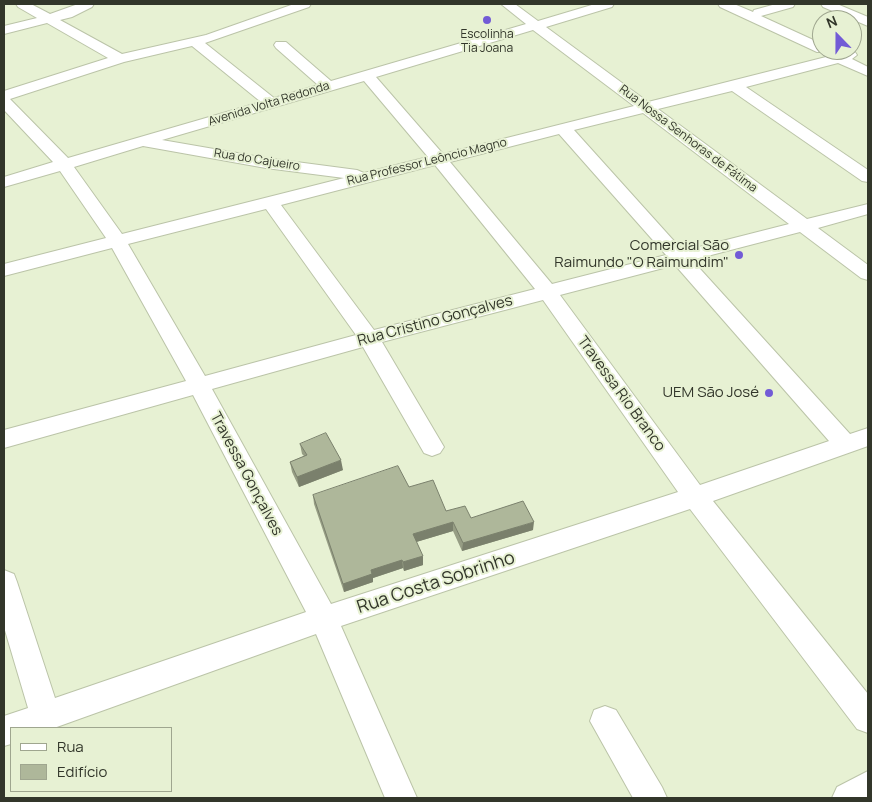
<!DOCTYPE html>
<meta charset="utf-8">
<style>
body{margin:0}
#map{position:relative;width:872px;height:802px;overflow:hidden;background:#e7f1d3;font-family:Manrope,sans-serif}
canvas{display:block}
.frame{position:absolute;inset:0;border:5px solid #32362a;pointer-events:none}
.legend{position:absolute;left:10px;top:727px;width:162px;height:65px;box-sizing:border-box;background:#e7f1d3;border:1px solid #9fa68f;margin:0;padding:6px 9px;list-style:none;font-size:15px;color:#32362a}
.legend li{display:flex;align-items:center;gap:10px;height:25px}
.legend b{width:25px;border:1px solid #9fa68f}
.north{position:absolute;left:812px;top:10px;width:50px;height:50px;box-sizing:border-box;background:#e7f1d3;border:1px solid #9fa68f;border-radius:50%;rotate:338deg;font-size:14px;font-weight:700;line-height:20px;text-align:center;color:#32362a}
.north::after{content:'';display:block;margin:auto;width:18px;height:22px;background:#725bd6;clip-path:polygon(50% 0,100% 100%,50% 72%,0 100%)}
</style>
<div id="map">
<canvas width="872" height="802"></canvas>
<div class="frame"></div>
<ul class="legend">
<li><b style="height:6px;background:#fff"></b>Rua</li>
<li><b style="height:14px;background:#aeb79a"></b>Edifício</li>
</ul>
<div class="north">N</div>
</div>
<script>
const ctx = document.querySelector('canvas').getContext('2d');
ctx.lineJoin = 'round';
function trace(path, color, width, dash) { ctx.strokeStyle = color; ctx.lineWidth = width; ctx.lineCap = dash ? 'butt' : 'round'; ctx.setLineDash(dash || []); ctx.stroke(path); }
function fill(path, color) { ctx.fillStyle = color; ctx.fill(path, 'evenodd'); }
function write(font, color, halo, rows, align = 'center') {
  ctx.font = font + ' Manrope,sans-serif'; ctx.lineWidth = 4; ctx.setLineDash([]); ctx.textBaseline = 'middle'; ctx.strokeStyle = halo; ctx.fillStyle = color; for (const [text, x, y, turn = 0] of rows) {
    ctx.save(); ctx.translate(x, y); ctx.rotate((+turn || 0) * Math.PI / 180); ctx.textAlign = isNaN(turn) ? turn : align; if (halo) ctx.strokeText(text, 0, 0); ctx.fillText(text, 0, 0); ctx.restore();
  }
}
const minor = new Path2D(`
 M16 4H31L50 14 78 4H94L92 7 72 17 60 20 122 54 206 35 294 4H311L309 7 205 43 274 98 318 85 276 48 274 45 276 42H286L331 81 526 24 501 4H515L538 21 595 4H614L612 7 546 27 648 102 826 57 825 52H817L720 7 718 4H734L753 12 754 10 776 4H795L793 7 761 16 822 44V50C829 50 835 53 842 53 847 53 849 51 855 52L857 55 852 59 868 67V76L838 63 746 87 868 170V182L862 181 732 91 658 109 807 219 868 204V214L818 228 868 265V280L861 278 800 232 692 260 850 434 868 428V446L713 501 868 694V733L857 729 690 509 341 626 417 798H385L316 634 54 728H11V744L4 746V716L28 708 4 627V570L14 574 17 582 55 698 306 612 193 395 4 448V430L186 381 112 248 4 276V264L106 238 60 171 4 187V177L53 162 4 110V91L108 58 47 23 4 34V26L37 18 18 7ZM533 30 634 106 443 154 376 77ZM192 46 261 102 68 158 10 99 124 62ZM364 81 428 157 364 173 357 170 266 158 162 140ZM643 113 789 224 683 251 574 130ZM559 134 666 255 552 284 450 162ZM143 146 266 168 344 178 122 234 74 167ZM435 165 535 289 374 330 281 205ZM266 209 356 335 205 376 128 244ZM675 265 829 441 700 485 560 295ZM543 300 678 492 331 604 212 389 363 347 424 453 432 456 440 453 444 447 382 342Z
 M821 4H837L868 17V26L823 7Z
 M605 706 616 710 662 787 667 798H633L590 721 594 710Z
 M868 771V798H832L837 787Z`);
trace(minor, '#bbc4a8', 2);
fill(minor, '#fff');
fill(new Path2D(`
 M300 444 343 470 299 487 292 472 290 462 304 456 302 454Z
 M409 487 446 511 471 518 533 530 462 551 453 531 416 542 423 565 404 571 403 568 373 578V582L344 592 314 504 313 495Z`), '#969d84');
fill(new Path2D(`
 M341 460 343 470 299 487 297 477Z
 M453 522V531L413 543V534Z
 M534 522 533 530 462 551 463 543Z
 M423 556V565L404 571 403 562Z
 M402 560 403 568 373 578V582L344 592 343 584 371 570Z`), '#7a806c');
const building = new Path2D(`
 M326 433 341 460 297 477 290 462 307 455 300 444Z
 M398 466 409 487 433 480 446 511 465 506 471 518 523 501 534 522 463 543 453 522 413 534 423 556 403 562 402 560 371 570 372 574 343 584 313 495Z`);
fill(building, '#aeb79a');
trace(building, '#7a806c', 1);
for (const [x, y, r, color] of [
 [487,20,5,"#725bd6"],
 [739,255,5,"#725bd6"],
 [769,393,5,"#725bd6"]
]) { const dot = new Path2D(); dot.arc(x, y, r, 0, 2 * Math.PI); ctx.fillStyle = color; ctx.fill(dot); trace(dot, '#e7f1d3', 2); }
write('12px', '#32362a', '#e7f1d3', [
 ["Escolinha",487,35],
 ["Tia Joana",487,49]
]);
write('12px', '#32362a', '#e7f1d3', [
 ["Avenida Volta Redonda",269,104,-17],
 ["Rua Nossa Senhoras de Fátima",688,139,37],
 ["Rua do Cajueiro",257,160,9],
 ["Rua Professor Leôncio Magno",427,162,-14]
]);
write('15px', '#32362a', '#e7f1d3', [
 ["Comercial São",729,246],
 ["Raimundo \"O Raimundim\"",729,263],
 ["UEM São José",759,393]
], 'right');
write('15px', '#32362a', '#e7f1d3', [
 ["Rua Cristino Gonçalves",435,321,-15],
 ["Travessa Rio Branco",621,394,54],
 ["Travessa Gonçalves",246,474,62]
]);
write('18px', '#32362a', '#e7f1d3', [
 ["Rua Costa Sobrinho",436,583,-18]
]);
</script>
